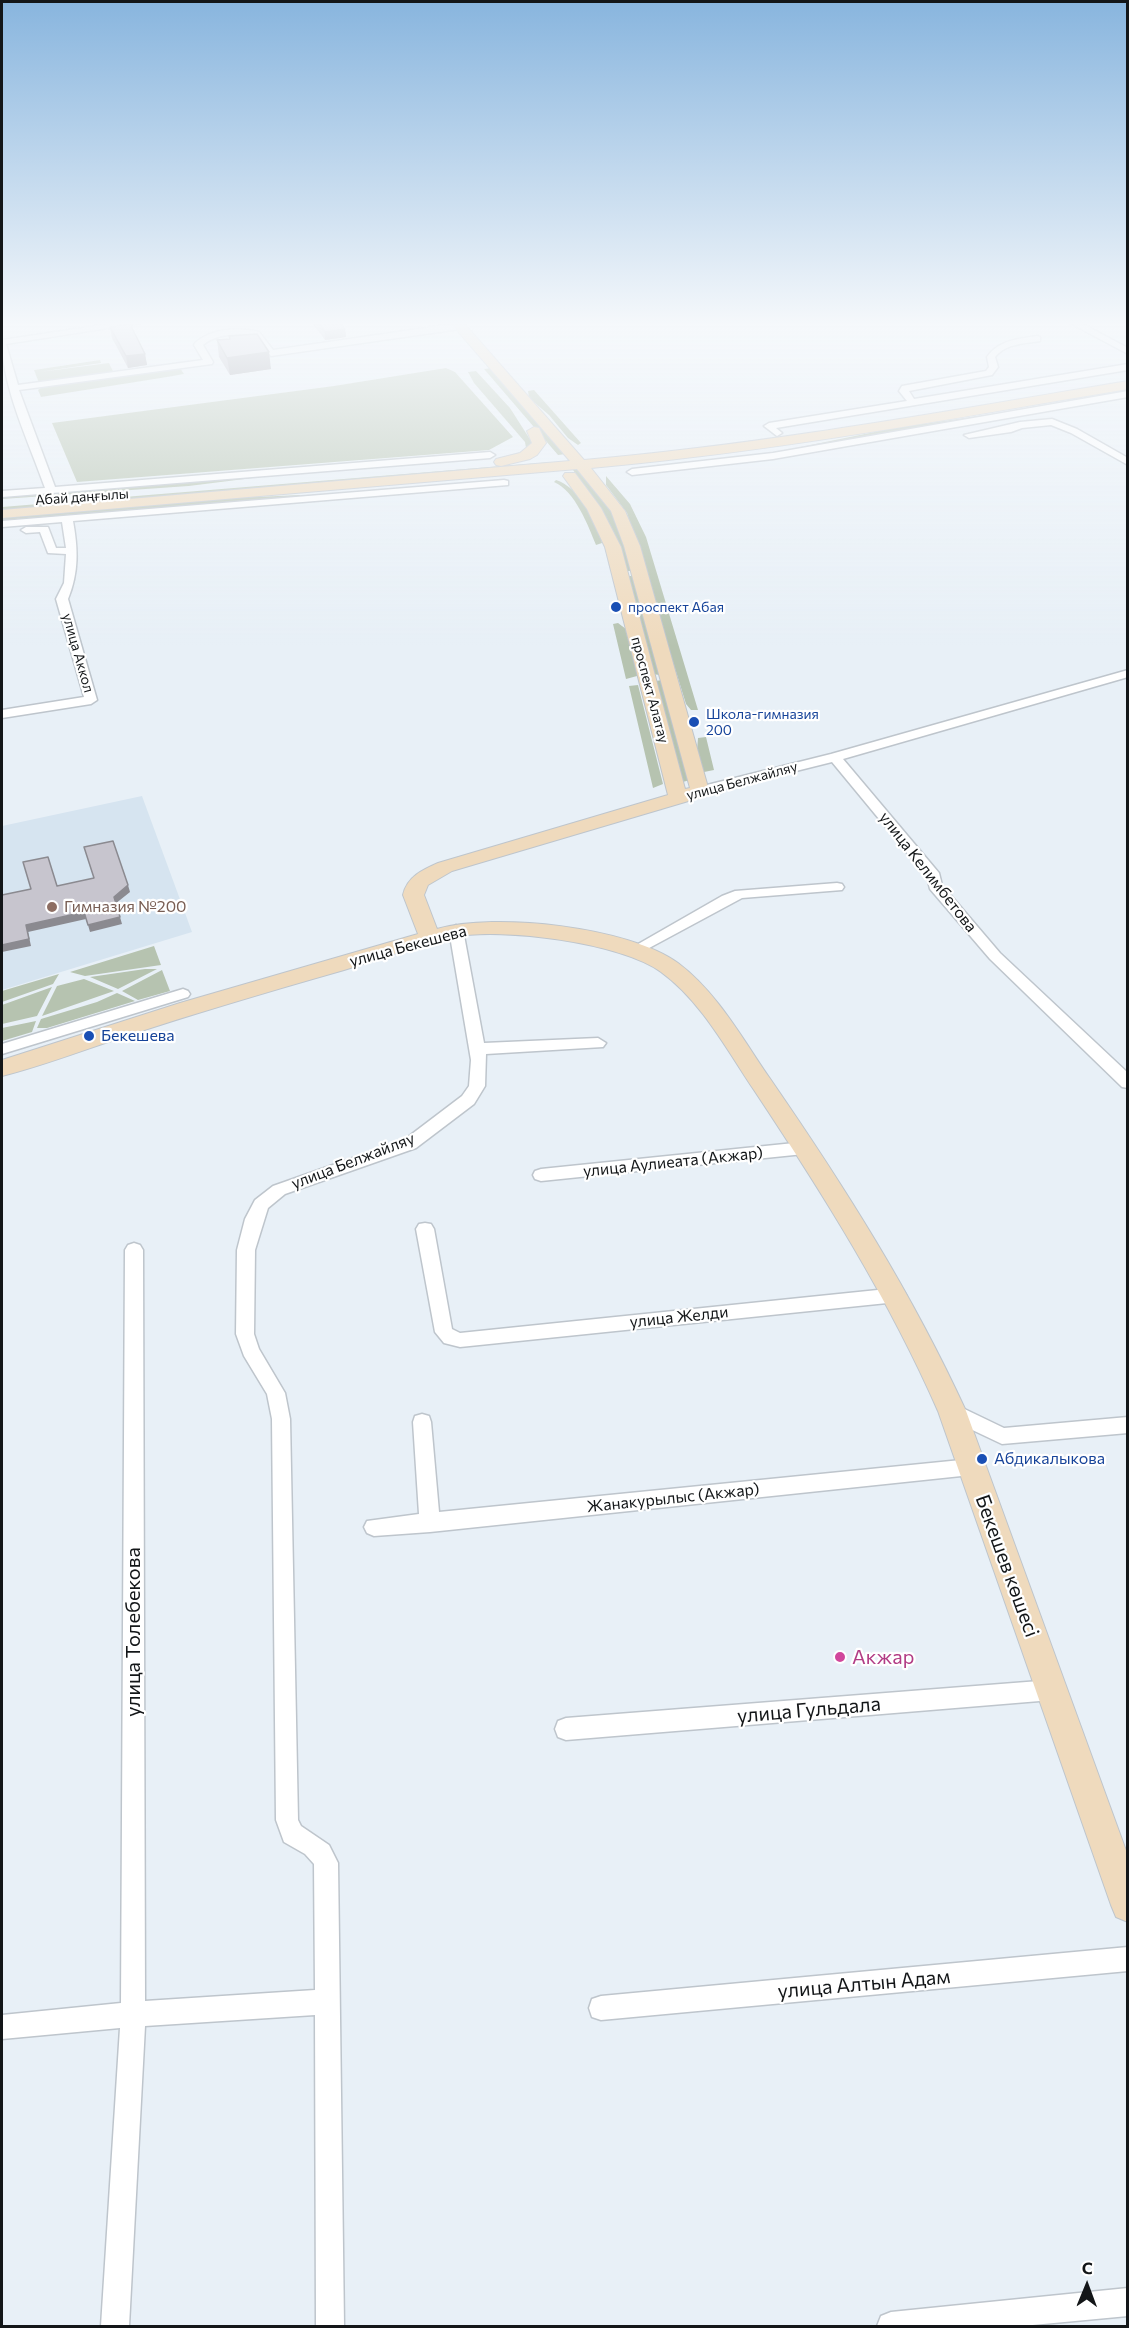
<!DOCTYPE html>
<meta charset="utf-8">
<style>
body{margin:0}
#map{position:relative;width:1129px;height:2328px;overflow:hidden;background:#e8f0f7;font-family:Commissioner,sans-serif}
canvas{display:block}
.frame{position:absolute;inset:0;border:3px solid #131618;pointer-events:none}
.north{position:absolute;left:1057px;top:2256px;width:60px;height:60px;-webkit-text-stroke:4px #fff;paint-order:stroke;rotate:1deg;font-size:16px;font-weight:700;line-height:24px;text-align:center;color:#131618}
.north::after{content:'';display:block;margin:auto;width:21px;height:27px;background:#131618;clip-path:polygon(50% 0,100% 100%,50% 72%,0 100%)}
</style>
<div id="map">
<canvas width="1129" height="2328"></canvas>
<div class="frame"></div>
<div class="north">С</div>
</div>
<script>
const ctx = document.querySelector('canvas').getContext('2d');
ctx.lineJoin = 'round';
function fill(path, color) { ctx.fillStyle = color; ctx.fill(path, 'evenodd'); }
function trace(path, color, width, dash) { ctx.strokeStyle = color; ctx.lineWidth = width; ctx.lineCap = dash ? 'butt' : 'round'; ctx.setLineDash(dash || []); ctx.stroke(path); }
function write(font, color, halo, rows, align = 'center') {
  ctx.font = font + ' Commissioner,sans-serif'; ctx.lineWidth = 4.5; ctx.setLineDash([]); ctx.textBaseline = 'middle'; ctx.strokeStyle = halo; ctx.fillStyle = color; for (const [text, x, y, turn = 0] of rows) {
    ctx.save(); ctx.translate(x, y); ctx.rotate((+turn || 0) * Math.PI / 180); ctx.textAlign = isNaN(turn) ? turn : align; if (halo) ctx.strokeText(text, 0, 0); ctx.fillText(text, 0, 0); ctx.restore();
  }
}
fill(new Path2D(`
 M142 796 192 932 2 990V826Z`), '#d6e4f0');
fill(new Path2D(`
 M100 360 101 363 39 372 109 363 114 373 39 383 34 370Z
 M180 368 184 374 167 377 41 397 38 390 42 387Z
 M446 368 455 372 513 437 489 450 77 482 52 423 334 386Z
 M491 368 566 454 558 455 484 369Z
 M476 371 510 408 533 444 530 449 526 448 525 442 474 383 468 372Z
 M534 390 581 443 578 445 568 438 549 415 529 398 528 391Z
 M991 414 992 415 796 448 889 429Z
 M551 462 555 464 2 510V507Z
 M573 470H578L607 502 618 523 631 571H625L592 496Z
 M292 473 189 486 2 499V495Z
 M606 476 630 504 646 537 698 710H691L686 704 627 513 606 485Z
 M556 480C578 487 599 520 602 543L596 545C588 525 575 491 554 482Z
 M300 495V497L2 520V516L189 500Z
 M627 576H633L660 675 652 674Z
 M618 623 630 632 637 671V676L626 679 613 624Z
 M662 680 690 780 679 783 656 681Z
 M638 685 663 784 653 788 629 686Z
 M706 737 714 770 704 772 697 751 698 738Z
 M154 946 161 965 85 976 70 972Z
 M145 969H157L118 989 90 977Z
 M162 970 170 991 138 1000 122 991Z
 M59 974 53 984 2 1002V991Z
 M84 979 114 991 42 1016 57 986Z
 M52 987 37 1016 2 1024V1005Z
 M117 993 135 1001 47 1028H37L41 1019 97 1002Z
 M36 1021 32 1032 2 1041V1028Z`), '#b6c3b0');
const minor = new Path2D(`
 M129 321H153L6 344 18 385 203 360 194 345 195 343C212 328 238 327 259 332L273 350 460 323 464 326 460 329 271 356 253 336C236 333 216 334 203 345L213 362 212 364 19 390 55 487 490 452 495 455 490 458 2 497V491L45 488C29 442 2 388 2 340Z
 M1066 321H1077L1128 348V354Z
 M1037 336 1040 337V341C1023 344 1007 343 995 357L998 367 992 375 909 391 914 399 1128 364V370L776 428 782 433 777 436 764 426 769 423 907 401 899 391 902 386 986 371 989 367 987 357C999 340 1018 339 1037 336Z
 M1128 391V397L773 459 632 475 627 472 632 469 773 453Z
 M1052 419 1077 429 1128 458V465L1071 433 1051 425 1022 428 1011 432 969 438 964 435 1020 422Z
 M504 480 508 481V485L73 521C78 549 79 572 68 599L97 700 91 704 2 718V710L84 697 56 599 64 583 66 554 48 553 40 532 26 533 21 530 26 527H48L56 548H66L62 522 2 527V521Z
 M1128 670V677L843 759 939 873 942 885 1000 953 1128 1073V1088L1122 1087 990 959 930 889 927 877 832 762 700 795 694 791 695 788 831 754Z
 M837 883 842 884 844 887 842 890 742 898 638 954 633 956 626 951 722 896 735 891Z
 M456 925 463 930 484 1043 598 1038 606 1043 603 1047 486 1054 485 1086 474 1104 416 1148 285 1194 268 1208 255 1250 254 1334 259 1349 285 1393 290 1419 298 1820 301 1826 329 1845 338 1863 344 2326H316L315 2015 145 2026 129 2326H101L120 2028 2 2039V2015L121 2003 125 1250 128 1245 134 1243 140 1245 143 1250 145 2001 315 1990 314 1864 305 1854 284 1842 276 1820 272 1419 267 1394 244 1356 236 1334 237 1250 245 1219 255 1200 273 1186 404 1140 462 1096 469 1086 471 1060 449 930Z
 M183 989 188 991 190 994 188 997 2 1054V1044Z
 M804 1142 810 1144 812 1148 810 1152 804 1154 541 1181 535 1179 533 1175 535 1171 541 1169Z
 M425 1223 431 1224 434 1229 452 1329 460 1333 897 1288 903 1290 906 1295 903 1300 897 1302 460 1347 444 1343 435 1332 416 1229 419 1224Z
 M952 1403 1004 1428 1128 1417V1433L1002 1444 945 1417 943 1411 945 1405Z
 M422 1414 429 1416 431 1422 439 1512 971 1459 978 1461 981 1467 978 1473 971 1475 430 1532 374 1536 367 1533 364 1527 367 1521 419 1514 413 1422 415 1416Z
 M1052 1680 1060 1683 1063 1690 1060 1697 1052 1700 566 1740 558 1737 555 1729 558 1721 566 1718Z
 M1128 1947V1971L601 2020 592 2017 589 2008 592 1999 601 1996Z
 M1128 2288V2316L1022 2326H877L881 2316 891 2312Z`);
const secondary = new Path2D(`
 M449 321H462L584 460C767 444 947 411 1128 381V389C949 419 771 452 591 468L625 511 640 546 709 791 707 795 685 802 452 871 428 885 424 895 437 929C495 912 629 927 678 963 718 993 743 1040 771 1080 844 1186 912 1293 966 1411L1128 1856V1922L1116 1917 1111 1905 938 1411C888 1297 823 1194 754 1090 727 1050 701 1001 661 972 622 943 501 927 454 937 417 945 380 959 344 970 270 991 196 1013 123 1037 83 1050 42 1066 2 1076V1060L180 1003 418 934 403 895C407 877 422 870 438 863L668 795 605 547 587 509 563 476 565 473H575L601 508 621 547 685 789 690 788 624 546 611 511 577 469 2 518V510L570 461Z
 M534 427 539 428 546 443 537 455 530 459 501 466 496 465 494 462 496 459 520 453 532 443 527 431Z`);
trace(minor, '#bec5cc', 3);
trace(secondary, '#bec5cc', 2);
fill(minor, '#fff');
fill(secondary, '#efdabd');
fill(new Path2D(`
 M311 321H339L345 329 346 337 325 340Z
 M110 327 145 354 147 365 128 368 112 338Z
 M229 336 271 369 230 375 219 357 217 340 229 339Z`), '#aba9b1');
fill(new Path2D(`
 M345 329 346 337 325 340V332Z
 M269 352 271 369 230 375 227 358Z
 M145 354 147 365 128 368 126 356Z
 M128 885 130 892 115 904 114 897Z
 M84 912 86 919 28 932 31 946 2 952V945L26 925Z
 M120 917 122 924 90 932 88 925Z`), '#8b8a90');
const building = new Path2D(`
 M317 321H339L345 329 325 332Z
 M130 324 145 354 126 356 110 327Z
 M257 334 269 352 227 358 217 340 230 339 229 336Z
 M113 841 128 885 114 897 120 917 88 925 84 912 26 925 29 939 2 945V895L31 889 23 862 48 857 57 886 94 878 84 847Z`);
fill(building, '#c7c5ce');
trace(building, '#8b8a90', 1.5);
const sky = ctx.createLinearGradient(0, 0, 0, 647);
sky.addColorStop(0, '#88b5de');
sky.addColorStop(0.5, '#f5f8fb');
sky.addColorStop(1, '#f5f8fb00');
ctx.fillStyle = sky;
ctx.fillRect(0, 0, 1129, 647);
for (const [x, y, r, color] of [
 [616,607,6,"#1a4fb4"],
 [694,722,6,"#1a4fb4"],
 [52,907,6,"#8d6e63"],
 [89,1036,6,"#1a4fb4"],
 [982,1459,6,"#1a4fb4"],
 [840,1657,6,"#d1479c"]
]) { const dot = new Path2D(); dot.arc(x, y, r, 0, 2 * Math.PI); ctx.fillStyle = color; ctx.fill(dot); trace(dot, '#fff', 2); }
write('14px', '#131618', '#fff', [
 ["Абай даңғылы",82,497,-4],
 ["улица Аккол",78,653,74],
 ["проспект Алатау",650,690,75],
 ["улица Белжайляу",742,781,-15]
]);
write('14px', '#164399', '#fff', [
 ["проспект Абая",628,607],
 ["Школа-гимназия",706,714],
 ["200",706,730]
], 'left');
write('16px', '#131618', '#fff', [
 ["улица Келимбетова",928,872,52],
 ["улица Бекешева",408,946,-15],
 ["улица Белжайляу",353,1161,-21],
 ["улица Аулиеата (Акжар)",673,1162,-6],
 ["улица Желди",679,1317,-6],
 ["Жанакурылыс (Акжар)",673,1498,-6]
]);
write('16px', '#785e54', '#fff', [
 ["Гимназия №200",64,907]
], 'left');
write('16px', '#164399', '#fff', [
 ["Бекешева",101,1036],
 ["Абдикалыкова",994,1459]
], 'left');
write('20px', '#131618', '#fff', [
 ["Бекешев көшесі",1007,1566,70],
 ["улица Толебекова",133,1632,-90],
 ["улица Гульдала",809,1710,-5],
 ["улица Алтын Адам",864,1984,-5]
]);
write('20px', '#b23c85', '#fff', [
 ["Акжар",852,1657]
], 'left');
</script>
